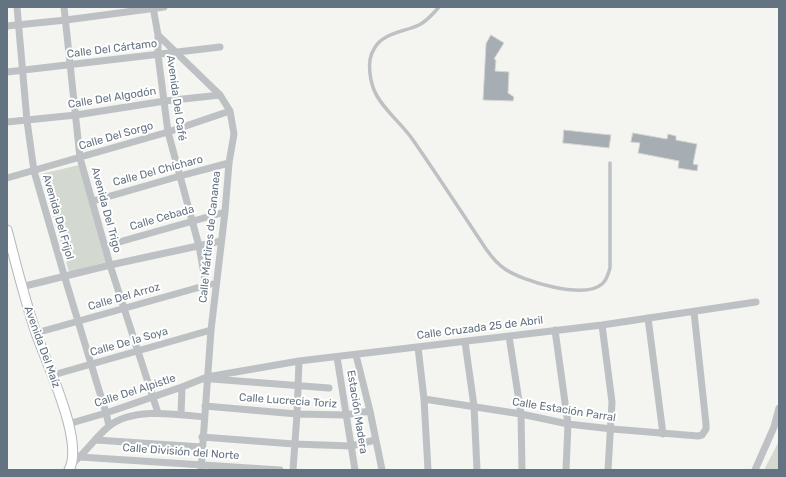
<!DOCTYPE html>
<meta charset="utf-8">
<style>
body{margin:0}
#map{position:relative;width:786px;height:477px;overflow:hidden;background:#f4f4f0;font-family:Rubik,sans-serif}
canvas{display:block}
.frame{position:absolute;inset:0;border:8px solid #647381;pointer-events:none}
</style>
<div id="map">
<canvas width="786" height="477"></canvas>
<div class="frame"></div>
</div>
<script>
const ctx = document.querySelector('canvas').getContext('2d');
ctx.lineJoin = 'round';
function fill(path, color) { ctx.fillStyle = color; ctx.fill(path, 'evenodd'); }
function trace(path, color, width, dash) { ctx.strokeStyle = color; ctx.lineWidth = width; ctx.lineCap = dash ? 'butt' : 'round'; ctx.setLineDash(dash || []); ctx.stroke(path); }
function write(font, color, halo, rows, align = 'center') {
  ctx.font = font + ' Rubik,sans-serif'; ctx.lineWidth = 4; ctx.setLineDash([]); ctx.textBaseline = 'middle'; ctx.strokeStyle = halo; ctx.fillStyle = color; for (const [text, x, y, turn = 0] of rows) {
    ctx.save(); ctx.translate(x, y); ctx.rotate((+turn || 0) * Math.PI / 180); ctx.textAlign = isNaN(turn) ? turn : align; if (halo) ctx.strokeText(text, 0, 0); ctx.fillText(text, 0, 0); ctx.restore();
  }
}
fill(new Path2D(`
 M79 165 106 262 69 272 41 174Z
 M779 441V470H764Z`), '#d3d9d0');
const building = new Path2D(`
 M491 35 504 43 494 59 496 60 495 71 509 72 508 93 514 97 513 101 483 100 486 44Z
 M564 130 611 135 609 148 563 143Z
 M633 133 667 139 668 134 676 136V140L697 144 693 164 698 165 697 171 678 168 679 161 638 153 640 143 631 142Z`);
fill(building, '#a7aeb3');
trace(building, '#d5d5d3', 1);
const secondary = new Path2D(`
 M7 230C16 264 24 297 35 330 45 361 85 441 69 470`);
trace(secondary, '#b2b6bb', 11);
trace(new Path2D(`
 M439 7C433 14 427 21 419 25 404 32 382 33 374 49 366 61 370 84 377 96 386 112 402 124 413 140 438 176 462 213 486 249 491 256 497 264 505 269 522 281 584 300 602 284 607 280 608 274 610 268V163`), '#bdc1c4', 3.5);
trace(new Path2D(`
 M17 7 27 121 34 171 64 275 106 413 109 426
 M64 7 80 158 110 265 158 413
 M153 7 158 35V55L168 132 199 246 206 285
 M7 26 66 20 164 7
 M158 35 220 95 230 111 234 134 229 163 225 212 211 330 201 470
 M7 72 220 47
 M7 122 76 115 165 101 220 95
 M7 178 168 132 230 111
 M93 201 180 176 229 163
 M105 246 225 212
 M21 287 110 265 221 241
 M648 318 663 434
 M602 325 612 402 608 470
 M555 330 568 424 566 470
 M36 333 211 284
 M509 336 521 414 522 470
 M465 342 474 406 477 470
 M418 347 424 399 428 470
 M356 355 370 411 382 470
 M337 357 355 470
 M53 375 211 330
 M212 379 329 388
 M424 399 521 414 568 424 612 429 698 436 702 435 706 429V424L694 312
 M205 406 297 414 345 415 370 411
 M181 415 182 387
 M68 424 106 413 182 387 207 377 299 361 602 325 756 302
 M202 437 294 444 351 446 375 440
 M96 440 202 447
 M80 457 280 470
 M72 464C85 453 95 438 108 427 132 407 175 414 204 417
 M293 470 297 414 299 361
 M755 470 774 427 779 408`), '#bdc1c4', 7);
trace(secondary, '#fff', 9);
write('11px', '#647381', '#fff', [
 ["Calle Del Cártamo",112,49,-7],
 ["Calle Del Algodón",112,98,-9],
 ["Avenida Del Café",176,98,82],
 ["Calle Del Sorgo",116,136,-16],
 ["Calle Del Chícharo",158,171,-15],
 ["Avenida Del Trigo",106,210,75],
 ["Avenida Del Frijol",58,217,74],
 ["Calle Cebada",162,218,-16],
 ["Calle Mártires de Cananea",210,237,-84],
 ["Calle Del Arroz",124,297,-16],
 ["Calle Cruzada 25 de Abril",480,328,-7],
 ["Calle De la Soya",129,342,-16],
 ["Avenida Del Maíz",42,347,70],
 ["Calle Del Alpistle",135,391,-18],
 ["Calle Lucrecia Toriz",288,401,4],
 ["Calle Estación Parral",564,410,9],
 ["Estación Madera",357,412,81],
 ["Calle División del Norte",181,452,4]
]);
</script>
